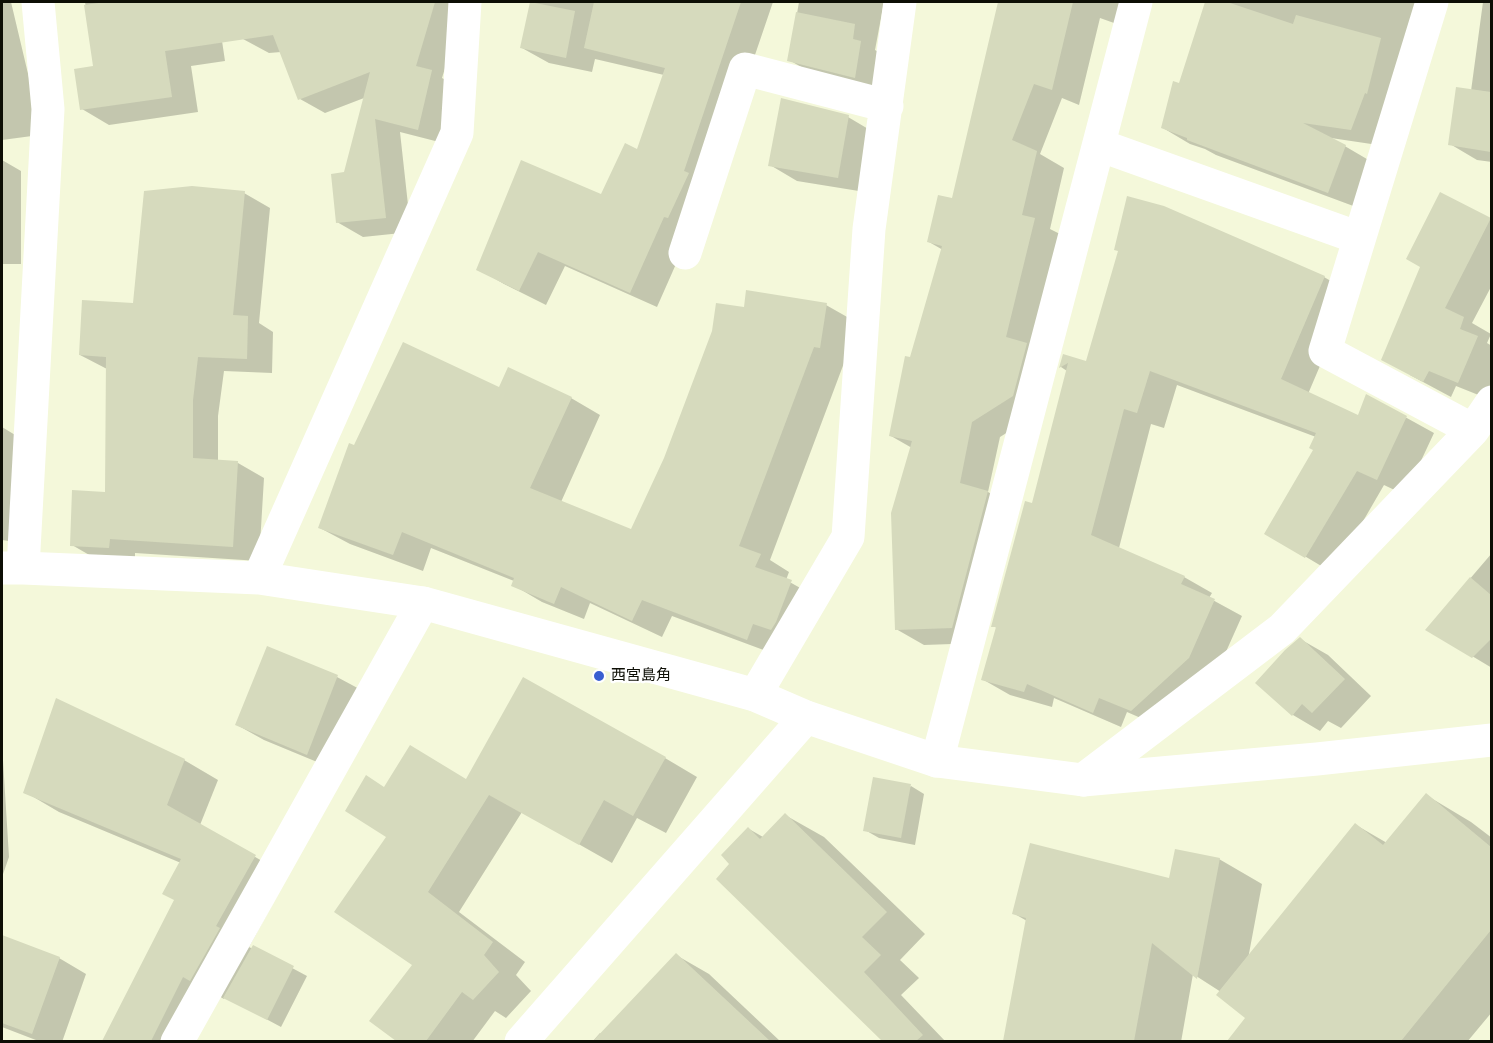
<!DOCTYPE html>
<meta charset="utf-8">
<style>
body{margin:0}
#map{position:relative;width:1493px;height:1043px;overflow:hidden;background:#f4f8da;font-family:"IBM Plex Sans",sans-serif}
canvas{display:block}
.frame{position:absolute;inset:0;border:3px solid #0d0e05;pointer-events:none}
</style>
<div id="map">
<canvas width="1493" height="1043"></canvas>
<div class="frame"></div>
</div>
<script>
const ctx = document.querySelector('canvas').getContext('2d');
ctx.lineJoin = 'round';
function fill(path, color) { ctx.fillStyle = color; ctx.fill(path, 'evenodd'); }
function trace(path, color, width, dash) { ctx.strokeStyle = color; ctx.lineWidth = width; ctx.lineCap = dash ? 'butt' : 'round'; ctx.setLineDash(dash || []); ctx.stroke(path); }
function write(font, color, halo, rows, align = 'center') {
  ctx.font = font + ' "IBM Plex Sans","Noto Sans JP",sans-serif'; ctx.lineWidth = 4.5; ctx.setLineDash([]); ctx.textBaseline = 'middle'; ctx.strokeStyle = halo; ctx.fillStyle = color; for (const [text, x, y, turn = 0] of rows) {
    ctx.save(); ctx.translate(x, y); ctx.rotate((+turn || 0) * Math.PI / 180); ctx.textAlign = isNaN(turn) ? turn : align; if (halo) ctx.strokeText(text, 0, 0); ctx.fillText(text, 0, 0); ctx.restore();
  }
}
fill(new Path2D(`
 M2 2H11L34 99 32 136 2 140Z
 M85 2H209L217 7 225 61 191 66 198 112 109 125 82 109 95 67Z
 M253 2H465L442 78 457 86 443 143 400 132 411 232 363 237 337 222 345 174 364 98 325 113 300 99 281 52 269 53 243 39Z
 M531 2H773L710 187 657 307 565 266 546 305 504 284 478 269 602 196 638 151 664 75 595 59 592 72 549 63 522 48Z
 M799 2H884L875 50 882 54 876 89 810 72 789 60Z
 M1000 2H1121L1114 23 1100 18 1079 105 1062 98 1040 154 1064 168 1050 229 1062 235 1040 412 1000 437 988 492 1015 508 980 643 924 645 896 629 912 448 891 436 911 359 943 250 929 242 953 200Z
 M1207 2H1425L1378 145 1331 138 1372 162 1356 207 1216 155 1205 149 1190 144 1163 128 1180 85Z
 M1483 2H1492V162L1477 160 1450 144 1471 91Z
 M848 117 875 133 865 192 797 181 770 165Z
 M2 160 21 171V264H2Z
 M244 193 270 208 259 323 273 332 272 373 224 371 218 416V462L238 463 264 478 259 561 135 553V562L98 560 72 545 107 493V369L80 355 135 304Z
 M1441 194 1492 220V285L1472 323 1491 334 1487 343 1492 346V384L1486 398 1456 386 1451 397 1410 375 1422 267Z
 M1324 277 1351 293 1308 394 1358 417 1367 396 1434 433 1405 495 1384 485 1333 573 1266 533 1315 450 1316 437 1177 385 1164 428 1151 424 1119 548 1184 577 1212 593 1209 598 1242 616 1216 674 1159 726 1127 712 1121 727 1054 698 1052 707 1010 695 982 679 997 628 993 626 1033 505 1067 371 1061 367 1064 356 1087 362Z
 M826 305 856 322 844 363 770 560 789 572 786 580 820 599 777 655 672 616 662 637 590 603 584 619 542 602 513 585 514 581 431 548 423 571 350 544 320 528 355 447 499 389 571 398 600 415 561 502 632 531 745 308Z
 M2 427 25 441 15 542 2 540Z
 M1492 553V668L1427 629Z
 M1300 639 1328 655 1371 696 1341 728 1328 721 1320 731 1293 715Z
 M337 677 365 692 334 769 264 740 237 725Z
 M2 744 9 857 2 877Z
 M665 758 697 777 666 833 637 818 612 863 522 812 459 912 525 962 516 975 531 991 506 1018 495 1011 472 1042H399L371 1021 414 965 388 836 385 788 467 781Z
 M184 760 218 780 200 825 288 876 249 947 253 949V947L307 976 281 1027 225 997 224 999 217 995 194 1042H124L109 1033 176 900 181 863 59 812 25 792Z
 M911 786 924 794 915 845 879 838 865 830Z
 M1426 795 1471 822 1492 838V1012L1467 1042H1228L1248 1018 1221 992 1193 974 1181 1042H1005L1027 921 1013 913 1170 879 1219 859 1262 884 1248 959 1356 825 1387 843Z
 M785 815 824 837 925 934 900 960 919 978 901 995 946 1042H884L718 879 731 864 749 829 763 837Z
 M2 937 59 958 86 974 62 1042H41L2 1027Z
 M676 955 709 974 781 1042H592L600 1033 601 1034Z`), '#0003');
fill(new Path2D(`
 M106 2H435L416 66 432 70 418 130 375 119 386 218 336 223 331 174 344 172 370 72 298 100 273 35 165 51 172 97 80 110 74 69 93 66 84 5Z
 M530 2 575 11 566 58 520 48Z
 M594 2H741L684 171 689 173 668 218 664 217 630 293 538 252 519 291 476 270 521 160 601 194 625 143 637 149 665 68 584 48Z
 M998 2H1073L1052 90 1034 84 1012 140 1037 151 1022 215 1035 218 1006 337 1027 343 1013 396 972 422 960 483 988 491 952 628 895 630 891 513 912 441 889 436 905 356 910 357 942 246 927 242 938 195 952 198Z
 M1205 2H1227L1293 24 1296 15 1381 38 1367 94 1365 93 1351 130 1303 123 1346 145 1328 193 1187 140V138L1161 128 1173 81 1179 83Z
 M796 12 855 24 853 39 861 41 855 78 787 61Z
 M1456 87 1491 92V152L1448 145Z
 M781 98 849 115 838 178 768 166Z
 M192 186 245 191 233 315 248 316 247 359 198 357 193 400V458L238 461 233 547 110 539 109 548 70 546 72 490 105 492 106 357 79 355 82 300 133 303 144 191Z
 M1440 192 1491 218 1445 308 1464 317 1460 329 1478 336 1458 383 1429 371 1423 382 1381 360 1420 267 1406 259Z
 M1127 196 1164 206 1325 276 1281 379 1358 415 1366 394 1407 416 1377 480 1357 471 1305 558 1264 534 1313 450 1309 448 1316 433 1150 371 1137 413 1124 409 1091 535 1185 576 1181 584 1215 599 1189 658 1131 711 1099 698 1093 713 1027 684 1024 692 981 680 996 627H991L1025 501 1032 503 1068 363 1059 368 1063 354 1086 361 1118 251 1114 250Z
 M746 290 827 303 820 348 814 347 739 546 761 554 755 567 792 580 776 622 771 630 753 624 747 640 642 600 632 621 561 587 554 604 511 586 514 578 402 532 393 555 318 528 349 443 354 445 403 342 499 387 508 367 572 397 530 488 631 529 664 458 712 331 716 303 744 307Z
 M1470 577 1491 595V639L1472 658 1425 630Z
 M1300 637 1345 679 1312 713 1302 704 1292 716 1255 683 1285 650Z
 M267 646 338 675 307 755 235 725Z
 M523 677 666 757 633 816 604 800 579 845 489 795 428 892 493 942 484 955 499 972 473 1000 462 992 426 1041H396L369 1021 412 965 334 912 386 837 345 811 366 775 384 787 410 745 466 779Z
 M56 698 185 759 167 805 256 855 216 926 220 928 190 981 183 977 151 1041H102L174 900 162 894 181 859 23 793Z
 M873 777 911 784 901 838 863 831Z
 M1426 793 1491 847V930L1401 1041H1227L1245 1018 1216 995 1355 823 1383 845Z
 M785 813 887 912 862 937 881 955 864 972 923 1035 916 1041H882L716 879 729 864 721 855 748 827 760 839Z
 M1030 843 1169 878 1175 849 1220 858 1197 979 1152 943 1134 1041H1003L1026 918 1012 914Z
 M2 935 60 957 32 1034 2 1023Z
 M253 945 294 966 267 1020 223 998Z
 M676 953 770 1041H593Z`), '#d6dabd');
trace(new Path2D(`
 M1432 2 1325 351 1473 430
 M1099 145 1359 238
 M685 253 745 69 887 106
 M2 568H23L259 578 423 603
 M23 568 48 109 38 2
 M259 578 457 133 465 2
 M755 695 848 537 869 229 900 2
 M937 761 1136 2
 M1083 780 1282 629 1473 430 1492 402
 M521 1042 806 717`), '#fff', 33);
trace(new Path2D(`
 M177 1042 423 603 755 695 806 717 937 761 1083 780 1317 759 1492 740`), '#fff', 33);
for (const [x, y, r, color] of [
 [599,676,6,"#395fd0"]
]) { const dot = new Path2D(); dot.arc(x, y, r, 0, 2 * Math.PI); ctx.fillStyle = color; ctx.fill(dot); trace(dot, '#fff', 2); }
write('15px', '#0d0e05', '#fff', [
 ["西宮島角",611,676]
], 'left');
</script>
